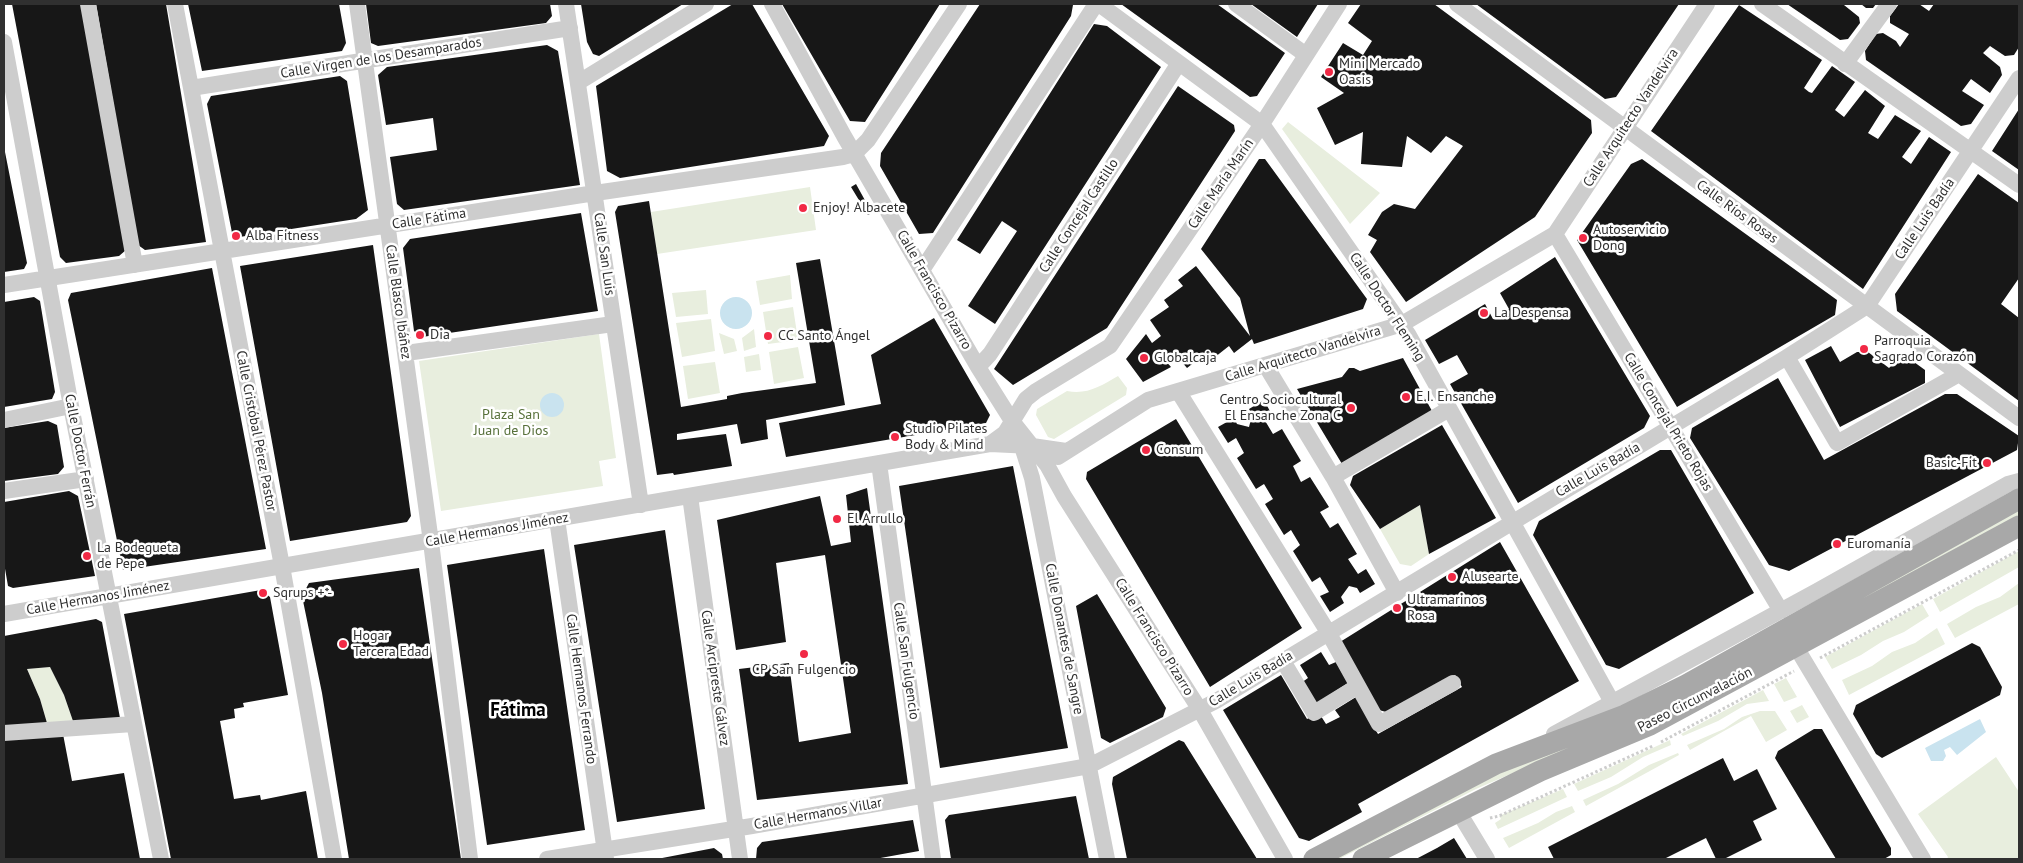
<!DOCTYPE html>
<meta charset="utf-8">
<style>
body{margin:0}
#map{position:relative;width:2023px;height:863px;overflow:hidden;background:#fff;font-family:"PT Sans",sans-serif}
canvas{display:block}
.frame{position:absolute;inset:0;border:5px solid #303030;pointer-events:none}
</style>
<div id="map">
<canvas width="2023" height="863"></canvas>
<div class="frame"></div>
</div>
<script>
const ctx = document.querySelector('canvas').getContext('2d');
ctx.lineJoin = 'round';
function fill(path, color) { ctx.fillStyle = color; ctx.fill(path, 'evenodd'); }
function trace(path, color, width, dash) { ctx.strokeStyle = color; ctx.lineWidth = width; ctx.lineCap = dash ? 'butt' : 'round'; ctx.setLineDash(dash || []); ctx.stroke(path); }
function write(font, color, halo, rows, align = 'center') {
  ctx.font = font + ' "PT Sans",sans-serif'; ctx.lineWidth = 5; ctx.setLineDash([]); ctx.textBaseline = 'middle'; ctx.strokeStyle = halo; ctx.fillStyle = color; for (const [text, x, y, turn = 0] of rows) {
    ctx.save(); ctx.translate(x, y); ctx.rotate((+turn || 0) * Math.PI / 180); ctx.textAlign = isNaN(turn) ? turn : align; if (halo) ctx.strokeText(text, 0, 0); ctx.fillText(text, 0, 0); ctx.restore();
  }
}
fill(new Path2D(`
 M1288 122 1380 193 1350 224 1282 129Z
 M810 187 816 230 657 254 651 212Z
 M790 275 792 299 760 305 756 281Z
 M706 290 708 314 676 317 672 293Z
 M793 307 798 340 768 344 763 312Z
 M711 319 715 351 682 357 676 323Z
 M754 329 756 347 744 351 742 338Z
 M719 333 734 339 737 351 724 354Z
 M599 334 616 458 599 461 603 486 441 511 419 361Z
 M798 347 804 378 774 384 769 352Z
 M759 354 761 370 746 372 744 357Z
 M715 362 720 393 688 399 683 366Z
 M1118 376 1127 388 1126 395 1054 439 1048 437 1036 415 1037 409 1067 391C1087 395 1101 386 1118 376Z
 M1420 505 1429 554 1411 566 1400 564 1380 529Z
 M2019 510V515L1665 707 1476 789 1339 859H1329Z
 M2019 551V567L1940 612 1933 599Z
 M2019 583V604L1955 638 1947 624 1976 607 2000 597Z
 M1922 604 1929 616 1904 632 1883 641 1861 655 1832 669 1825 657Z
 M1937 628 1945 644 1849 695 1842 680 1872 666 1892 652 1915 643Z
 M50 667 64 695 73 721 47 723 40 699 27 669Z
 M1786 678 1797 697 1784 702 1774 684Z
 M1763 690 1769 701 1747 704 1718 721 1683 736 1681 734Z
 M1802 705 1809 717 1797 723 1790 711Z
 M1760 711H1775L1787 730 1766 742 1751 716 1690 750 1687 745 1724 729 1742 717Z
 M1670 740 1671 745 1643 757 1611 777 1578 791 1574 784Z
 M1678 753 1679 755 1586 806 1583 800 1618 784 1649 765Z
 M1996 757 2019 792V859H1947L1948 857 1918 814Z
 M1563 789 1567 797 1498 829 1495 823 1501 819 1499 816Z
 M1572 806 1575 812 1509 848 1503 838 1538 823 1556 812Z`), '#e8eede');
fill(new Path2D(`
 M720 313a16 16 0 1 1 32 0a16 16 0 1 1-32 0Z
 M540 405a12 12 0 1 1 24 0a12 12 0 1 1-24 0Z
 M1980 719 1986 732 1957 755 1950 747 1944 750 1946 756 1943 761H1931L1925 748Z`), '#c9e3ef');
fill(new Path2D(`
 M12 4H81L126 250 119 256 66 263 60 257Z
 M96 4H166L206 242 145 250 138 245Z
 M188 4H339L346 43 342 51 202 71Z
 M366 4H550L552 16 546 23 378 46 371 43Z
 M581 4H683L599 56 593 54 587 42Z
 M733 4H752L829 136 824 146 620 178 607 171 596 86Z
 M782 4H940L865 122 850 121Z
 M980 4 1073 5 1071 16 933 233 919 234 880 166 881 153Z
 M1121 4H1217L1285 53 1257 96 1250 97Z
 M1251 4H1318L1297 37Z
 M1361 4H1434L1591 120 1592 133 1535 217 1406 302 1370 252 1377 240 1368 235 1382 212 1394 204 1415 209 1463 146 1446 136 1431 153 1407 136 1402 167 1361 164 1363 132 1335 145 1317 108 1344 93 1321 77 1343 43 1363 55 1372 41 1348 23Z
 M1476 4H1679L1616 97 1605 99Z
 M1787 4 1844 5 1859 17 1860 23 1848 39 1840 40Z
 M1861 4H1876L1873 8H1866Z
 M1899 4H1919L1929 11 1934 4H2019V47L2014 55 2005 56 1990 46 1983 53 2000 67 2002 75 1990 93 1971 79 1962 91 1984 105 1971 124 1961 126 1866 60 1865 51 1876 34 1883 33 1896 41 1900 47 1909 34 1890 23V16Z
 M1739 5 1822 60 1804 88 1809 92 1812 93 1832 66 1855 82 1835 110 1844 117 1865 90 1885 106 1868 133 1878 139 1895 115 1921 131 1902 157 1911 164 1929 137 1951 152 1863 289 1651 131Z
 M1094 24 1107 26 1161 67 995 324 968 306 1017 231 1002 221 980 254 957 240Z
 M547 45 558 51 580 185 404 210 397 204 390 157 437 150 433 118 386 125 378 75 387 67Z
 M340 76 347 81 368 210 356 219 233 238 207 104 211 96Z
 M1178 86 1234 125 1235 131 1107 328 1013 385 994 369Z
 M2019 109V170L1992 151Z
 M4 147 27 263 24 269 4 272Z
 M1259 159H1265L1367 299 1363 309 1254 344 1252 339 1234 353 1229 346 1210 361 1205 354 1187 368 1175 354 1166 361 1171 367 1143 382 1126 359 1146 334 1152 343 1161 336 1150 320 1169 307 1164 300 1183 286 1178 280 1196 266 1250 336 1240 298 1201 249Z
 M1642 159 1837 300 1835 315 1677 407 1577 240 1631 164Z
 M1978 174 2019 203V278L2001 304 2019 318V401L1897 311 1895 294Z
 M856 184 872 213 868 215 851 187Z
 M649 201 681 407 727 399V396L742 393 816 383 796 263 820 259 845 405 766 420 768 439 741 444 737 424 677 434V440L726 434 732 466 674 475 673 473 657 475 615 212 618 206Z
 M581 213 598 311 422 337 414 331 403 248 410 239Z
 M373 245 411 516 407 522 290 541 240 266Z
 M1555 257 1650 416 1644 428 1518 503 1450 384 1468 374 1457 355 1439 364 1425 340 1485 304 1493 319 1509 309 1500 293Z
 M212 268 266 549 123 570 68 300 71 293Z
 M34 297 40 301 55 392 52 399 4 407V302Z
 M934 318 990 415 986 423 786 457 779 423 881 404 871 355Z
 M1831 346 1840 362 1857 352H1868L1889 368 1903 354 1925 370V383L1840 427 1805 360Z
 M1403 358 1432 411 1342 464 1297 389 1342 377 1349 368H1354L1360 371Z
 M1778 378 1824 460 1945 394H1957L2019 436 2017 450 1789 571 1769 565 1690 438 1692 428Z
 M1264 400 1272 415 1264 419 1273 434 1282 429 1301 461 1293 466 1301 482 1310 477 1329 507 1320 512 1330 528 1338 523 1357 554 1348 559 1358 574 1366 569 1375 584 1360 593 1357 588 1349 586 1341 597 1344 603 1330 612 1320 596 1329 592 1320 577 1312 582 1293 551 1300 545 1291 530 1284 535 1265 504 1273 499 1264 484 1256 489 1237 458 1244 453 1236 438 1228 443 1218 427 1234 418 1237 424 1249 427 1252 415 1249 409Z
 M1176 419 1302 628 1210 687 1086 479 1087 472Z
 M48 421 57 425 64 467 58 474 4 481V428Z
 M1442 425 1496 518 1429 554 1420 505 1380 529 1350 485 1353 476Z
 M1660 450H1671L1754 593 1619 669 1606 665 1533 535 1539 521Z
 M1013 466 1068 748 940 768 899 486Z
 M867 488 908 784 757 800 739 669 789 663 799 742 851 733 825 555 776 563 786 642 736 650 717 520 820 496 831 546 851 542 846 495Z
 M69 491 78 496 95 576 13 588 8 586 4 563V502Z
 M665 530 705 809 617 822 574 545Z
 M1500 542 1579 681 1358 804 1362 812 1309 841 1299 838 1223 710 1281 675 1307 719 1319 713 1326 724 1340 717 1335 710 1356 697 1378 734 1462 687 1455 675 1386 712 1379 710 1340 642Z
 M544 549 585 830 487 845 447 565Z
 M419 568 461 859H349L322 693 302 596 309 583Z
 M261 590 270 597 288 695 243 703 244 707 234 709 235 718 220 721 234 799 260 795 261 800 306 791 318 859H171L124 614Z
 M1097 594 1166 708 1163 717 1110 743 1101 738 1076 606Z
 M96 619 102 622 120 718 73 721 64 695 50 667 27 669 40 699 47 723 4 726V636Z
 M1972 643 1980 647 2002 687 2000 695 1882 758 1876 754 1853 714 1856 705Z
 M1321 652 1329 665 1336 662 1348 683 1314 705 1301 683 1308 678 1300 665Z
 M1814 729H1822L1891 848V855L1884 859H1836L1775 758 1778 751Z
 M63 734 72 781 124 773 140 859H4V740Z
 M1179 740 1184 742 1257 859H1127L1112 784 1113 777Z
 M1723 758 1734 781 1757 769 1777 809 1753 821 1762 840 1724 859H1716L1706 838 1664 859H1554L1548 847Z
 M1076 796 1089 859H951L945 820 949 815Z
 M913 820 919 851 875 859H756L757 848 762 842Z
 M1454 838 1467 859H1416L1437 848Z
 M714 848 722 854 723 859H657Z`), '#171717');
trace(new Path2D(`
 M1820 658 2019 550
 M1661 742 1794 671
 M1490 818 1499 816 1653 746`), '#cdcdcd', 3, [2.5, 2.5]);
trace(new Path2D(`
 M88 4 135 265
 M175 4 282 566 334 859
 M357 4 431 542 470 859
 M566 4 641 505
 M772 4 844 136 978 367 1012 421 1047 465 1064 496 1200 710 1285 859
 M1099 4 1262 124 1408 334 1612 702
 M1236 4 1306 55
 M1457 4 2019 418
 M1762 4 2019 185
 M4 42 71 406 161 859
 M1845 64 1889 4
 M579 82 706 4
 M191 88 570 28
 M1555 234 1781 611
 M922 270 1096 4
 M4 285 595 193 843 157 854 154 868 140 959 4
 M406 353 613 324
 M1787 357 1837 443 1959 374
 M1266 366 1333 477 1397 593
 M978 367 990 354 1179 63
 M1178 391 1328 632 1379 724 1453 683
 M4 420 71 406
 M1019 437 1032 478 1107 859
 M990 444 1005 433 1026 399 1036 391 1110 346 1262 124 1339 4
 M1058 457 1148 400 1402 324 1555 234 1707 4
 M879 463 933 859
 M1333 477 1449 409
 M4 491 86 479
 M690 496 740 859
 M557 519 606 859
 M4 614 990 444 1032 446 1066 451
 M1796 647 1923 859
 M1283 661 1314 713 1358 686
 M4 733 133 724
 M1554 734 1817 591 2008 484 2019 481
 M1458 811 1487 859
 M547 859 752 826 1089 766 1216 701 1787 357 1867 306 2019 78`), '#cdcdcd', 16);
trace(new Path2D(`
 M1314 859 1496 764 1625 715 1686 685 2019 499
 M1363 859 1540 771 1650 725 2019 526`), '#a8a8a8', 21);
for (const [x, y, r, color] of [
 [1329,72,5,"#f12945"],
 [803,208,5,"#f12945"],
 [236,236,5,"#f12945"],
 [1583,238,5,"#f12945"],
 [1484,313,5,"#f12945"],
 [420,335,5,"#f12945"],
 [768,336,5,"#f12945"],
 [1864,349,5,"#f12945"],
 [1144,358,5,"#f12945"],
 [1406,397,5,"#f12945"],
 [1351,408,5,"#f12945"],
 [895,437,5,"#f12945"],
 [1146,450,5,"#f12945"],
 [1987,463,5,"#f12945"],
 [837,519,5,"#f12945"],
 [1837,544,5,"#f12945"],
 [87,556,5,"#f12945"],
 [1452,577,5,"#f12945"],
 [263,593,5,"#f12945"],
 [1397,608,5,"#f12945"],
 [343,644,5,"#f12945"],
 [804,654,5,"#f12945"]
]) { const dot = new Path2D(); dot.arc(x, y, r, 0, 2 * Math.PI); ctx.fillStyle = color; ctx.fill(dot); trace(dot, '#fff', 2); }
write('14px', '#303030', '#fff', [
 ["Calle Virgen de los Desamparados",381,58,-9],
 ["Calle Arquitecto Vandelvira",1631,118,-57],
 ["Calle María Marín",1221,184,-56],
 ["Calle Ríos Rosas",1737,212,36],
 ["Calle Concejal Castillo",1079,216,-57],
 ["Calle Fátima",429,219,-9],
 ["Calle Luis Badía",1925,219,-56],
 ["Calle San Luis",604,254,82],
 ["Calle Francisco Pizarro",934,290,60],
 ["Calle Blasco Ibáñez",398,302,82],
 ["Calle Doctor Fleming",1387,307,57],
 ["Calle Arquitecto Vandelvira",1303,354,-17],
 ["Calle Concejal Prieto Rojas",1668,422,59],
 ["Calle Cristóbal Pérez Pastor",256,431,79],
 ["Calle Doctor Ferrán",80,451,79],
 ["Calle Luis Badía",1598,470,-30],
 ["Calle Hermanos Jiménez",497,530,-10],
 ["Calle Hermanos Jiménez",98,598,-10],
 ["Calle Francisco Pizarro",1154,637,58],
 ["Calle Donantes de Sangre",1064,639,79],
 ["Calle San Fulgencio",906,661,82],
 ["Calle Arcipreste Gálvez",715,678,82],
 ["Calle Luis Badía",1251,679,-31],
 ["Calle Hermanos Ferrando",581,689,82],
 ["Paseo Circunvalación",1695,700,-27],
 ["Calle Hermanos Villar",818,814,-10]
]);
write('14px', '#303030', '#fff', [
 ["Mini Mercado",1339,64],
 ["Oasis",1339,80],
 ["Enjoy! Albacete",813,208],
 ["Autoservicio",1593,230],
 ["Dong",1593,246],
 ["Alba Fitness",246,236],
 ["La Despensa",1494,313],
 ["Dia",430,335],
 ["CC Santo Ángel",778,336],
 ["Parroquia",1874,341],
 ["Sagrado Corazón",1874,357],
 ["Globalcaja",1154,358],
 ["E.I. Ensanche",1416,397],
 ["Centro Sociocultural",1341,400,"right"],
 ["El Ensanche Zona C",1341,416,"right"],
 ["Studio Pilates",905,429],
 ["Body & Mind",905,445],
 ["Consum",1156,450],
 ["Basic-Fit",1977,463,"right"],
 ["El Arrullo",847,519],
 ["Euromanía",1847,544],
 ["La Bodegueta",97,548],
 ["de Pepe",97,564],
 ["Alusearte",1462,577],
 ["Sqrups +*-",273,593],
 ["Ultramarinos",1407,600],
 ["Rosa",1407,616],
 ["Hogar",353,636],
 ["Tercera Edad",353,652],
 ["CP San Fulgencio",804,670,"center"]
], 'left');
write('14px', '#57703a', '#fff', [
 ["Plaza San",511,415],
 ["Juan de Dios",511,431]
]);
write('bold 19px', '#000', '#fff', [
 ["Fátima",518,711]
]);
</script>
